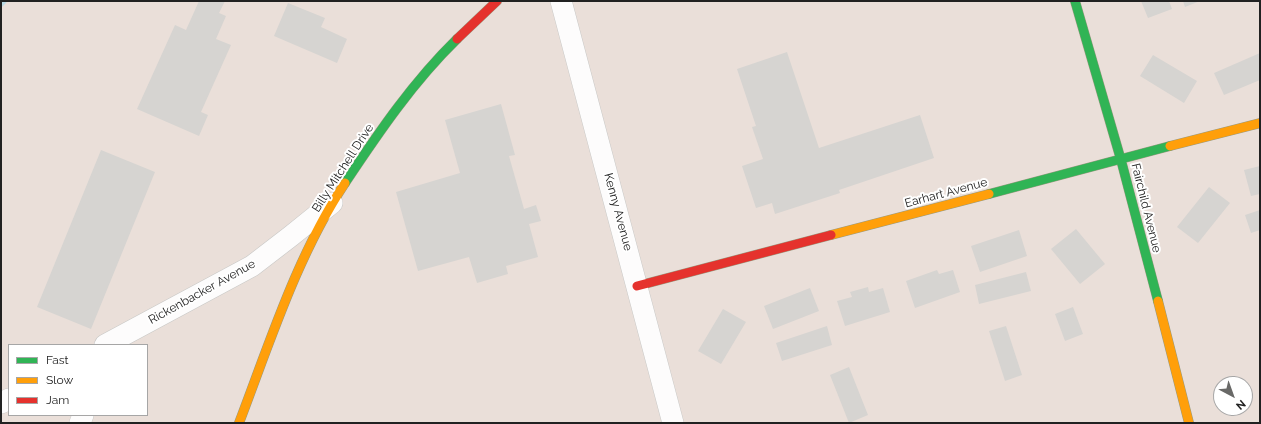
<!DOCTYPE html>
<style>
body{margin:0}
#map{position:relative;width:1261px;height:424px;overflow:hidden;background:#efeeea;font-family:Raleway,sans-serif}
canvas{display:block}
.frame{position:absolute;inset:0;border:2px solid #212121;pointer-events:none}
.legend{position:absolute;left:8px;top:344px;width:140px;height:72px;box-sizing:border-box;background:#fff;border:1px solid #a6a6a6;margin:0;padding:5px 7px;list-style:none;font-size:12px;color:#212121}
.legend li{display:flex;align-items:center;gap:8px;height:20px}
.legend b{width:20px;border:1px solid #a6a6a6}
.north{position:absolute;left:1213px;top:376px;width:40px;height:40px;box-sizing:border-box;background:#fff;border:1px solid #a6a6a6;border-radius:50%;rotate:139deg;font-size:11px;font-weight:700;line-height:16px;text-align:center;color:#212121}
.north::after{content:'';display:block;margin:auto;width:14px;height:18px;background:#696967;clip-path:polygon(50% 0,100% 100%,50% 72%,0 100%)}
</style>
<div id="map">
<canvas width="1261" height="424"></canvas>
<div class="frame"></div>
<ul class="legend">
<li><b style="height:5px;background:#30b455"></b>Fast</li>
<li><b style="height:5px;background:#ff9f0a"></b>Slow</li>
<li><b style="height:5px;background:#e5322d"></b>Jam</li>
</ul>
<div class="north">N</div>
</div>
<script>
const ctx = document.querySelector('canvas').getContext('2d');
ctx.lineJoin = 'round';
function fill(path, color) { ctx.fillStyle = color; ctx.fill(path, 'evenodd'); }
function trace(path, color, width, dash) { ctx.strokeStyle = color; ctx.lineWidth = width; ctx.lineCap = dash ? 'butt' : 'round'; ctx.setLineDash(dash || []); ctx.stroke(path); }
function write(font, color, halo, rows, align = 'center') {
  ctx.font = font + ' Raleway,sans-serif'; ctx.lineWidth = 4; ctx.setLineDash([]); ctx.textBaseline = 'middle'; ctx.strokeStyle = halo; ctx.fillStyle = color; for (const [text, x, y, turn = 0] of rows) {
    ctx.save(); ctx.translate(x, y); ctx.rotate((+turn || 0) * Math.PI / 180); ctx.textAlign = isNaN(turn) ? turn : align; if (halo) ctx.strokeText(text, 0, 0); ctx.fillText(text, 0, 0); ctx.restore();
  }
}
fill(new Path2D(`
 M1 1H1260V423H1ZM9 345H147V415H9ZM1221 384H1245V408H1221Z`), '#eadfd9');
trace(new Path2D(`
 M1 4 4 1`), '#bbdae4', 5.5);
fill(new Path2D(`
 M199 1H225L219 13 226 16 216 39 231 45 201 112 208 115 199 136 137 109 175 25 186 30Z
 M1141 1H1169L1172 9 1148 18Z
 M1183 1H1200L1185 7Z
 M288 3 325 18 321 27 347 39 337 63 274 36Z
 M787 52 819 148 920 115 934 158 839 190 840 193 775 214 772 203 756 208 742 166 763 159 752 127 756 126 737 69Z
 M1260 53V80L1224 95 1214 73Z
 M1153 55 1197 81 1184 103 1140 76Z
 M501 104 515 155 509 156 524 209 536 205 541 221 529 224 538 257 506 266 508 274 477 283 469 257 418 271 396 192 460 173 445 120Z
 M101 150 155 172 91 329 37 307Z
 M1260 166V194L1251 196 1244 170Z
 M1209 187 1230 203 1198 243 1177 227Z
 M1260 210V230L1251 233 1245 215Z
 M1076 229 1105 264 1080 284 1051 249Z
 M1019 230 1027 256 980 272 971 246Z
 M937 270 939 274 953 270 960 292 915 308 906 281Z
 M1026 272 1031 291 979 304 975 285Z
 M868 287 869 292 883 288 890 312 845 326 837 301 852 297 850 292Z
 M810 288 819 311 773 329 764 306Z
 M1073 307 1083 334 1065 341 1055 314Z
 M723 309 746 322 721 364 698 351Z
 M827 326 832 345 782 361 776 343Z
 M1006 326 1022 375 1005 381 989 331Z
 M849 367 868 415 849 423 830 375Z`), '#d6d4d1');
const street = new Path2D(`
 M561 1 673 423
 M105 345 252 266 291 236 332 203
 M1 403 9 399
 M80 423 83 415`);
const fast = new Path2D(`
 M1075 1 1121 160 1158 301
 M345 183C379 132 413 82 457 39
 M989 194 1170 146`);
const slow = new Path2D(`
 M1170 146 1260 123
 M831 235 989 194
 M1158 301 1189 423
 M239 423C270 342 297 256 345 183`);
const jam = new Path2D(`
 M457 39 497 1
 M637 286 831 235`);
trace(street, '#c8c8c6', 22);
trace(fast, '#989a80', 10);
trace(slow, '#989a80', 10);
trace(jam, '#989a80', 10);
trace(street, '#fdfcfc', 21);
trace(fast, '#30b455', 9);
trace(slow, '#ff9f0a', 9);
trace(jam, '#e5322d', 9);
write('12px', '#212121', '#fff', [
 ["Billy Mitchell Drive",343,168,-57],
 ["Earhart Avenue",946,193,-15],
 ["Fairchild Avenue",1146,208,76],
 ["Kenny Avenue",618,212,75],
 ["Rickenbacker Avenue",202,292,-29]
]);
</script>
